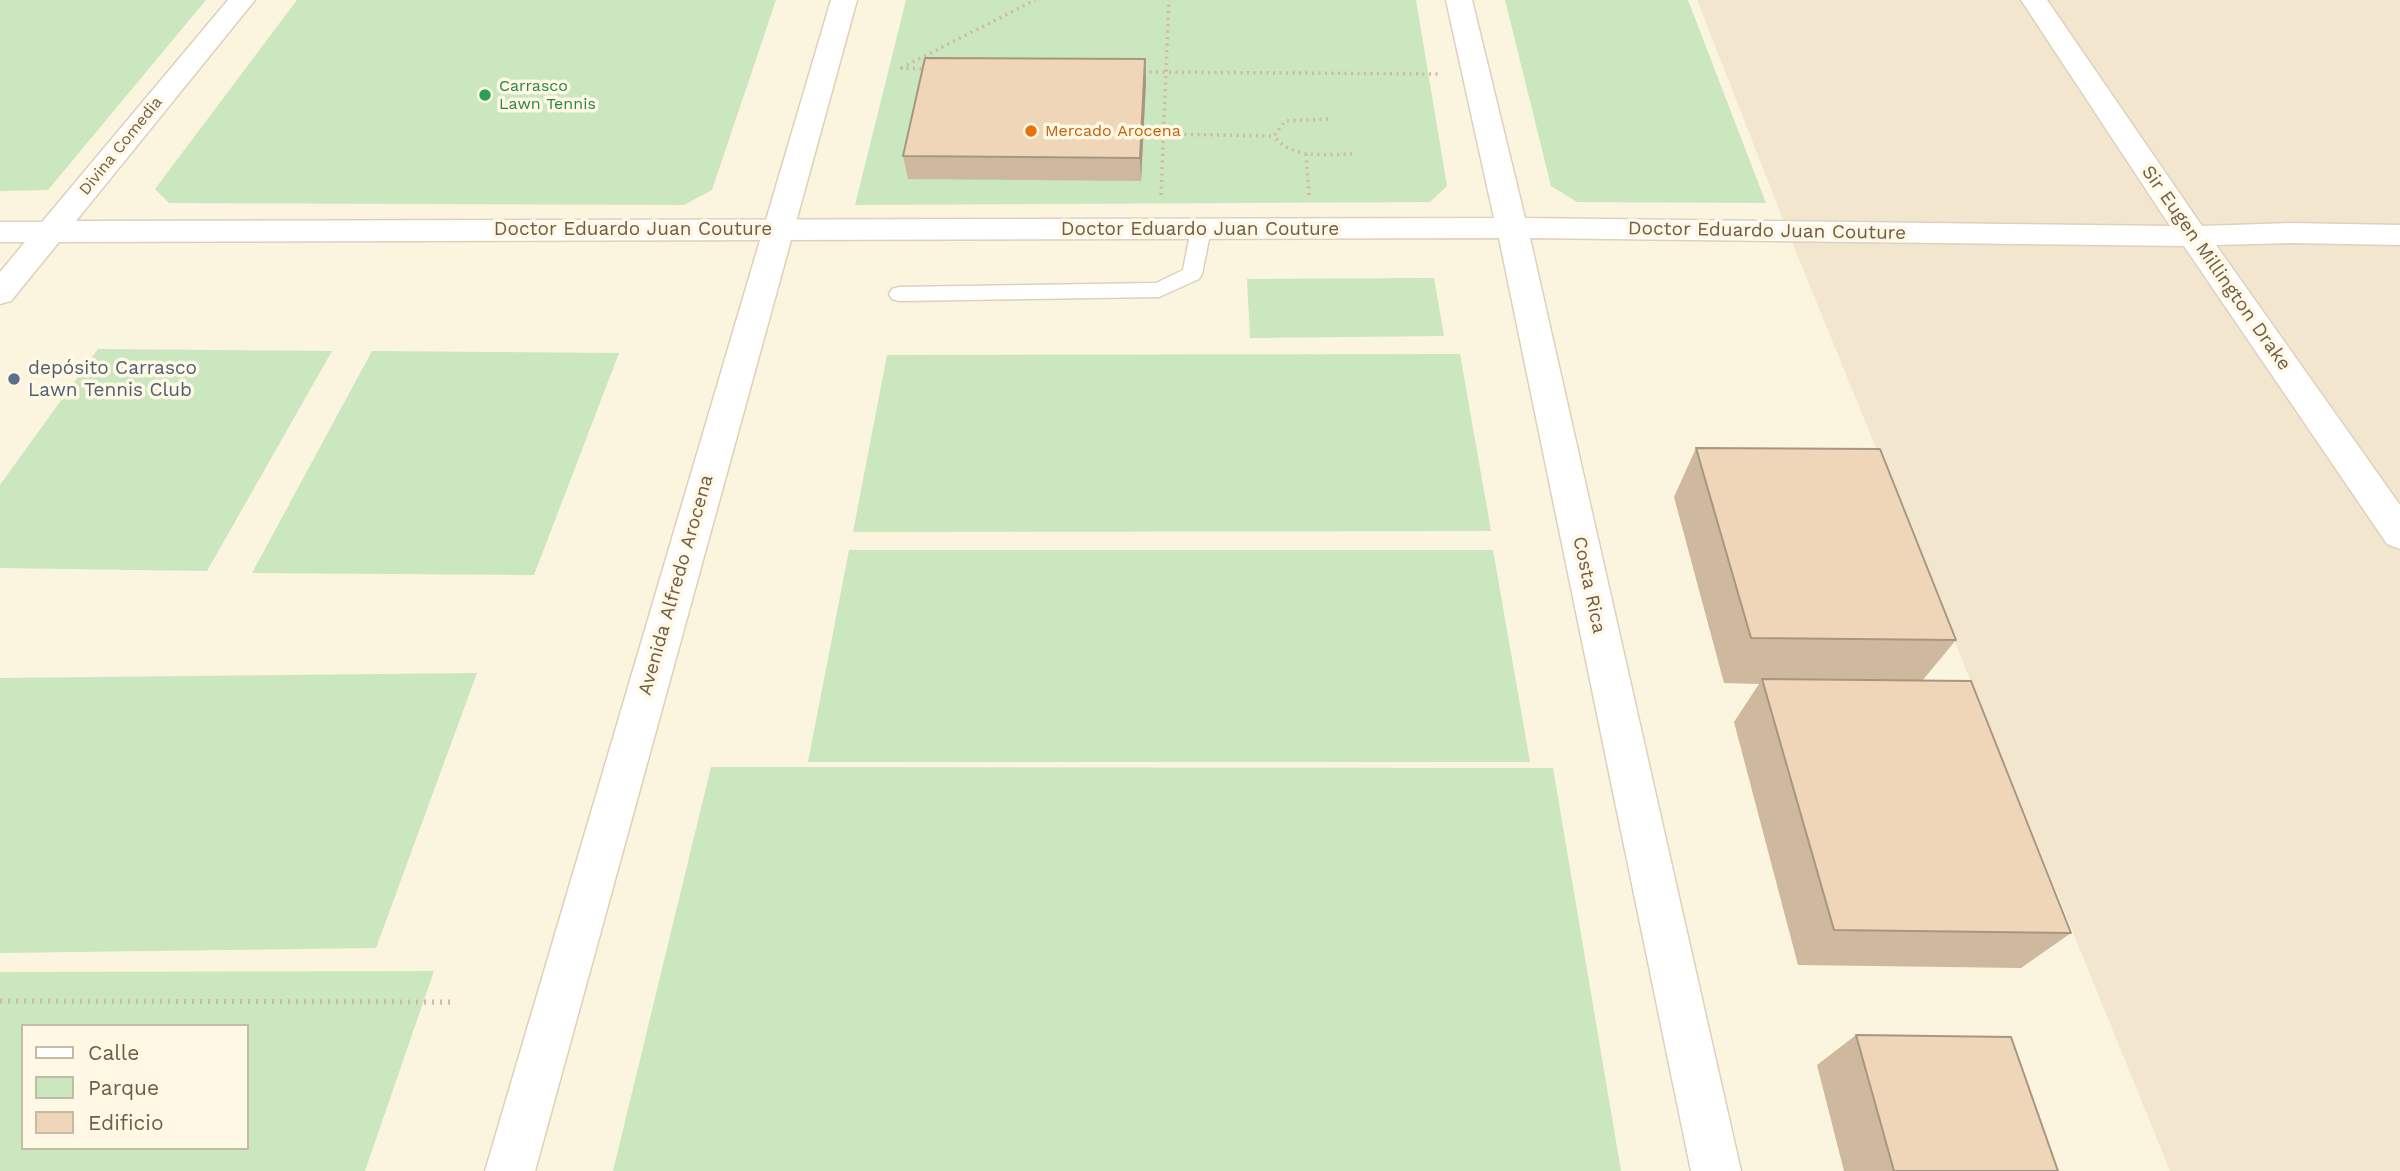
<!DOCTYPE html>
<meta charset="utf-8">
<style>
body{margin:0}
#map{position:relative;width:2400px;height:1171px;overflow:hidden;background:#fbf4df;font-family:"Work Sans",sans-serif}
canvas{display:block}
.legend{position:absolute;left:21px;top:1024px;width:228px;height:126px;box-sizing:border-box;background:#fef8e5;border:2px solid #c5baa6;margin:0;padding:9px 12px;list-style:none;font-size:21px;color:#705c48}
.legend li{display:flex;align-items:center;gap:14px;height:35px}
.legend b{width:35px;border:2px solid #c5baa6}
</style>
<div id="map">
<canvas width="2400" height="1171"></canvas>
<ul class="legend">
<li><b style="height:9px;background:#fff"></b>Calle</li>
<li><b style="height:19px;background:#cae7bf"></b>Parque</li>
<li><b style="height:19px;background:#efd6b8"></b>Edificio</li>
</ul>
</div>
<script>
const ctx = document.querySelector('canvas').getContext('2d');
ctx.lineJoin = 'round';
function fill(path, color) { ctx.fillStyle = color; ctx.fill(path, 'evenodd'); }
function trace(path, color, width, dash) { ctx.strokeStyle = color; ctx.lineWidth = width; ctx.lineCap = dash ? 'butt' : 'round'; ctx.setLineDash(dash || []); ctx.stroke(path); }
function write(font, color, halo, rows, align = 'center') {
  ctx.font = font + ' "Work Sans",sans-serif'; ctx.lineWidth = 7; ctx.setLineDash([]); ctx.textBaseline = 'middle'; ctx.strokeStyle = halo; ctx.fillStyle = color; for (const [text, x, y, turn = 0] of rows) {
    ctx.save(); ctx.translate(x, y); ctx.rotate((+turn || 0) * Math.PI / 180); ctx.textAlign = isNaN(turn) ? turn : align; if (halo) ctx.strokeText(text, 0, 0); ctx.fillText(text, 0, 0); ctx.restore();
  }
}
fill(new Path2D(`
 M1697 0H2400V1171H2170L1786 227Z`), '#f2e7ce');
fill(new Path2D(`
 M0 0H206L48 190 0 191Z
 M297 0H776L712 190 684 205 169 203 155 189Z
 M906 0H1416L1447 186 1430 202 855 205Z
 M1505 0H1688L1766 203 1577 202 1551 186Z
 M1434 278 1444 336 1250 338 1247 279Z
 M98 349 332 351 207 571 0 568V485Z
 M372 351 619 353 534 575 252 573Z
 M1460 354 1491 531 853 532 887 355Z
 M849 550H1493L1530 762H808Z
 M477 673 376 948 0 953V678Z
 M711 767 1553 768 1621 1171H613Z
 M434 971 365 1171H0V972ZM23 1026H247V1148H23Z`), '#cae7bf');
const lane = new Path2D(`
 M1201 223 1208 224 1211 229 1202 274 1199 279 1159 297 899 301 892 299 889 294 892 289 899 287 1156 283 1183 270 1191 229 1194 224Z`);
const street = new Path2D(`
 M228 0H255L76 221 1494 218 1446 0H1472L1525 218 2170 226 2021 0H2047L2202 226 2292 223 2400 225V245L2292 243 2216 245 2400 505V549L2387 544 2184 246 1530 238 1741 1171H1691L1499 238 59 242 11 301 0 304V272L25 242H0V222H42Z`);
const secondary = new Path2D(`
 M831 0H857L535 1171H485Z`);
trace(lane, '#ded1bc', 3);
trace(street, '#ded1bc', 3);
trace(secondary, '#e0d0b7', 3);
trace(new Path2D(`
 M900 68 928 69
 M901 68 1035 0
 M1143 72 1439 74
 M1328 119 1285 121 1274 136C1291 160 1328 154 1355 154
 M1165 134 1274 136
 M1306 154 1309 195
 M1161 195 1169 0`), '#d3b99c', 3.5, [2, 4.5]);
trace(new Path2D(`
 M0 1001 451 1002`), '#d3b99c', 5, [2, 6]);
fill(lane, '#fff');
fill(street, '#fff');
fill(secondary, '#fff');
fill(new Path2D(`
 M1145 59 1146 82 1141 181 908 179 903 156Z
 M1696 448 1956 640 1922 681 2071 933 2021 968 1798 965 1734 722 1759 684 1724 683 1674 497Z
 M1856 1035 2058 1171H1844L1817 1065Z`), '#ceb89e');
fill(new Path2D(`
 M1145 59 1146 82 1141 181 1140 158Z`), '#a79681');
const building = new Path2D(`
 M925 58 1145 59 1140 158 903 156Z
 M1696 448 1880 449 1956 640 1751 638Z
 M1762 679 1971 681 2071 933 1834 930Z
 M1856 1035 2011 1037 2058 1171H1894Z`);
fill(building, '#efd6b8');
trace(building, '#a79681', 2);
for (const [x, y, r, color] of [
 [485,95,7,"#2e9e5b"],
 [1031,131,7,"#e8710a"],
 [14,379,7,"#5c6f8a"]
]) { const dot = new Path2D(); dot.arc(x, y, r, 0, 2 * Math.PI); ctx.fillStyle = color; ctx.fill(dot); trace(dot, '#fef8e5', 2.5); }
write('16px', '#27864d', '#fef8e5', [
 ["Carrasco",499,86],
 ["Lawn Tennis",499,104]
], 'left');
write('16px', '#c56008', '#fef8e5', [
 ["Mercado Arocena",1045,131]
], 'left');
write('16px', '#705c48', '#fef8e5', [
 ["Divina Comedia",121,146,-51]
]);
write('19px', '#705c48', '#fef8e5', [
 ["Doctor Eduardo Juan Couture",633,229],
 ["Doctor Eduardo Juan Couture",1200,229],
 ["Doctor Eduardo Juan Couture",1767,231,1],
 ["Sir Eugen Millington Drake",2216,268,55],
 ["Avenida Alfredo Arocena",676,585,-74],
 ["Costa Rica",1589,585,78]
]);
write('19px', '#4e5e75', '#fef8e5', [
 ["depósito Carrasco",28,368],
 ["Lawn Tennis Club",28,390]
], 'left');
</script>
